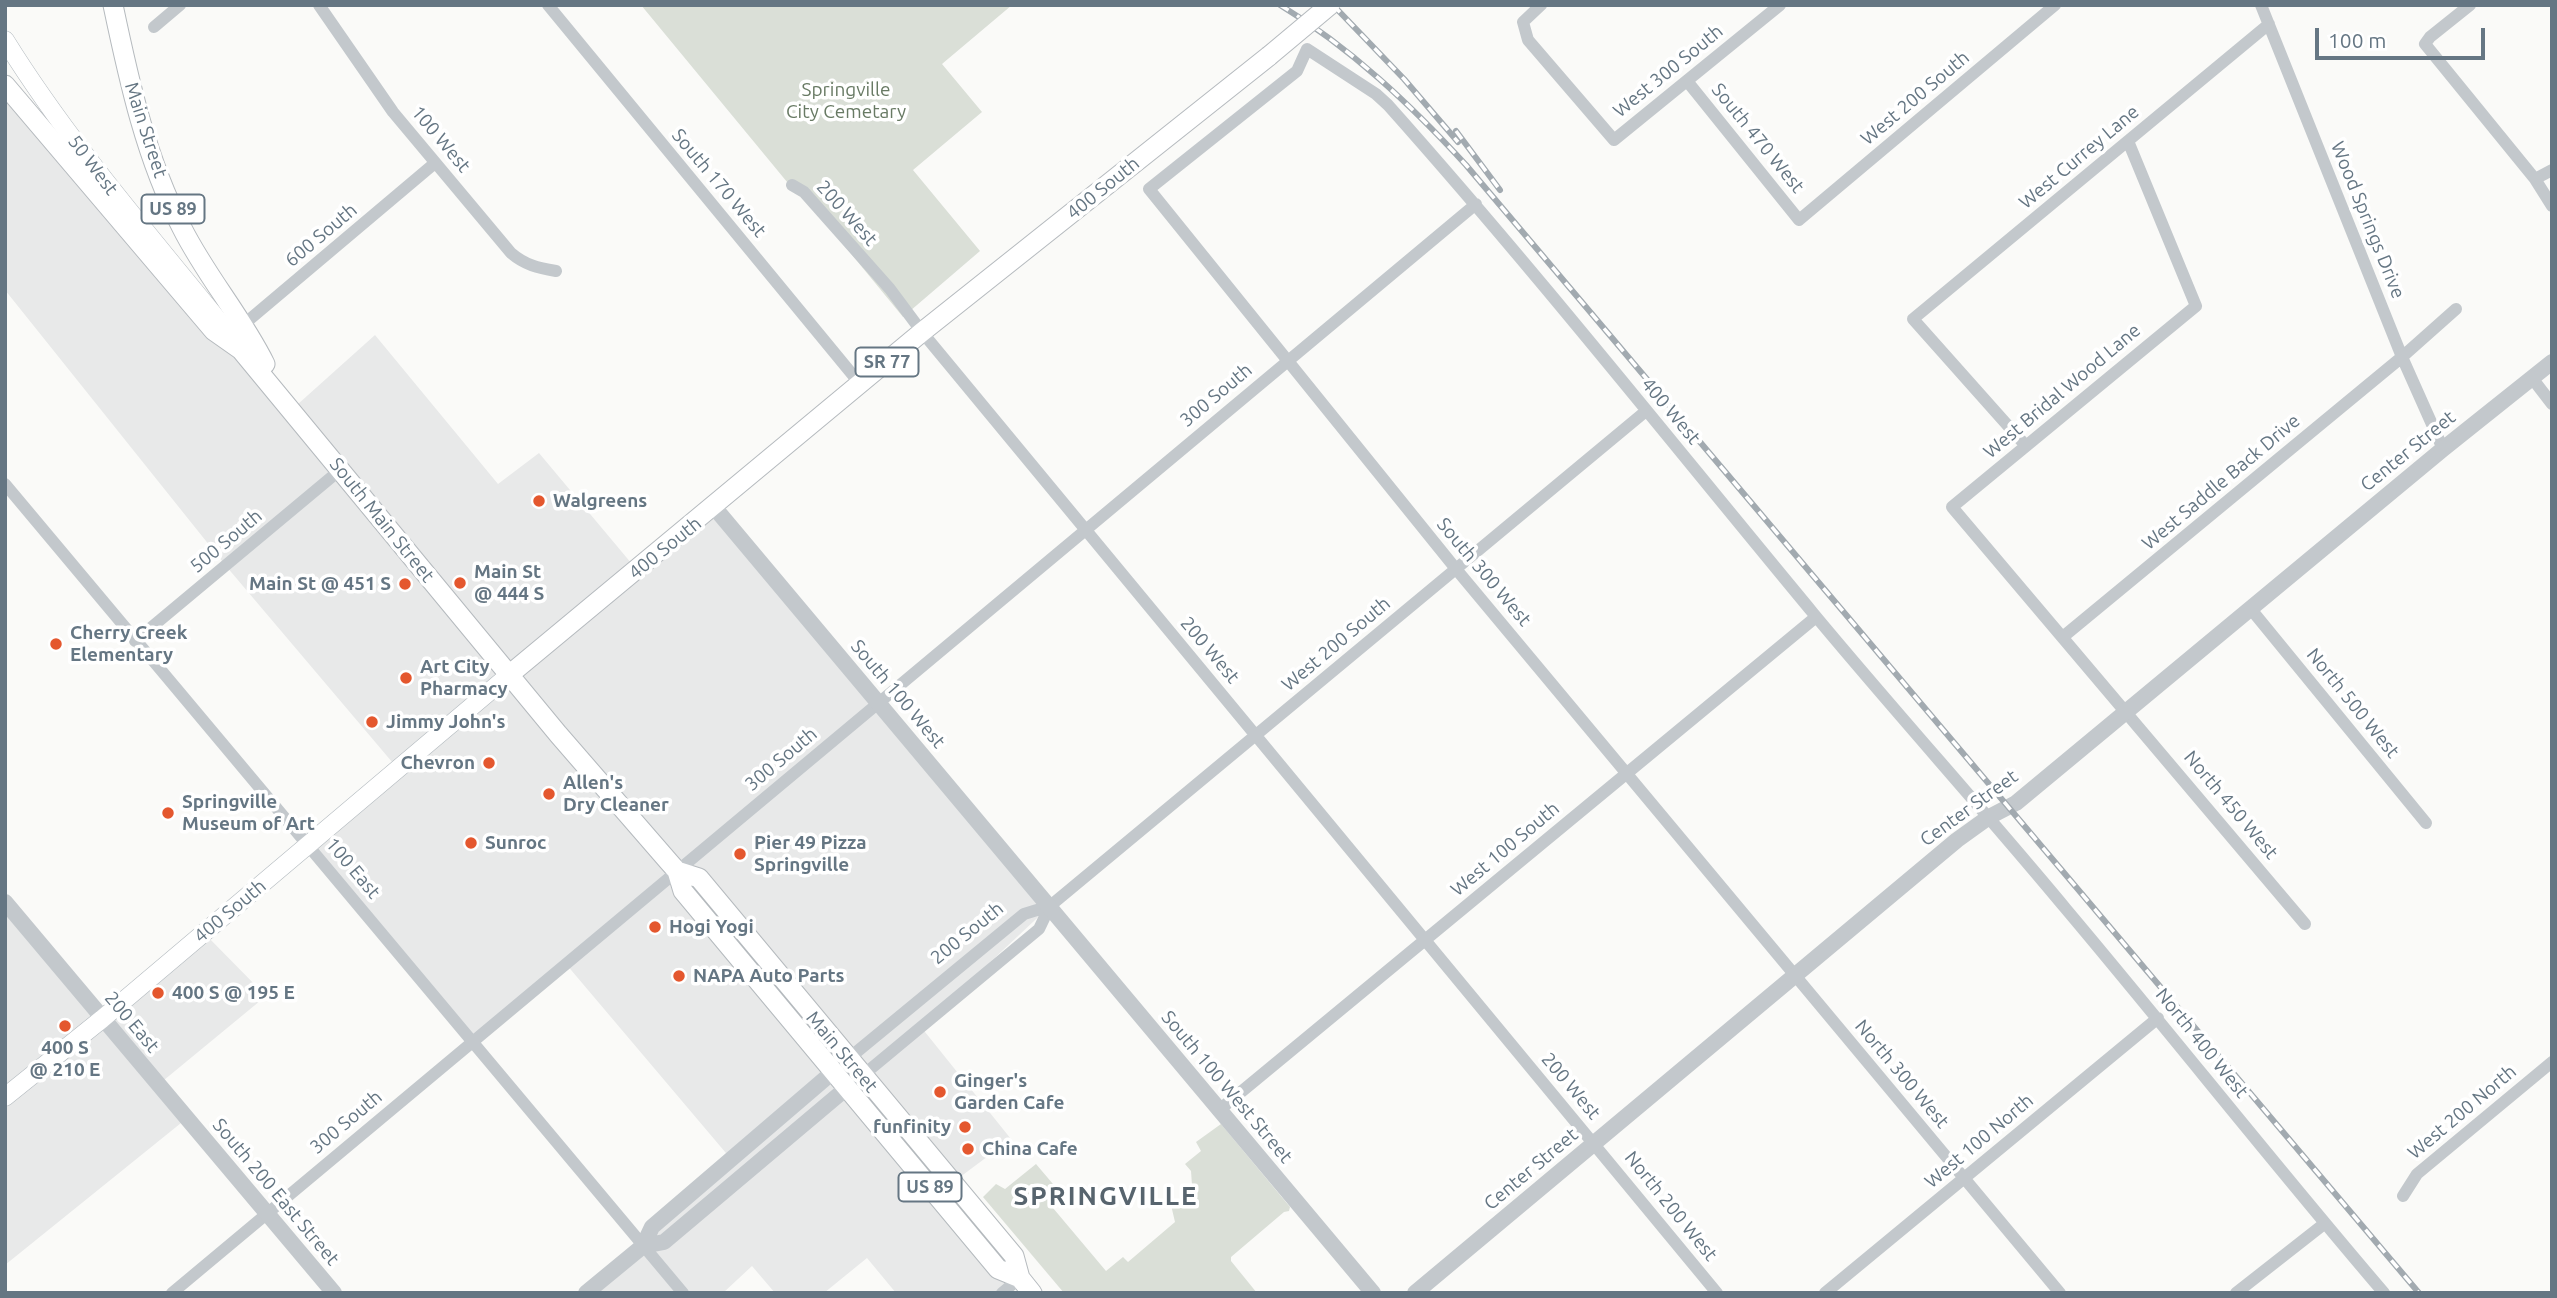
<!DOCTYPE html>
<style>
body{margin:0}
#map{position:relative;width:2557px;height:1298px;overflow:hidden;background:#fafaf8;font-family:Ubuntu,sans-serif}
canvas{display:block}
.frame{position:absolute;inset:0;border:7px solid #657683;pointer-events:none}
.scale{position:absolute;left:2315px;top:28px;width:170px;height:32px;box-sizing:border-box;border:4px solid #657683;border-top:0;padding-left:9px;font-size:21px;line-height:24px;white-space:nowrap;color:#657683;-webkit-text-stroke:5px #fff;paint-order:stroke}
</style>
<div id="map">
<canvas width="2557" height="1298"></canvas>
<div class="frame"></div>
<div class="scale">100 m</div>
</div>
<script>
const ctx = document.querySelector('canvas').getContext('2d');
ctx.lineJoin = 'round';
function fill(path, color) { ctx.fillStyle = color; ctx.fill(path, 'evenodd'); }
function trace(path, color, width, dash) { ctx.strokeStyle = color; ctx.lineWidth = width; ctx.lineCap = dash ? 'butt' : 'round'; ctx.setLineDash(dash || []); ctx.stroke(path); }
function write(font, color, halo, rows, align = 'center') {
  ctx.font = font + ' Ubuntu,sans-serif'; ctx.lineWidth = 7; ctx.setLineDash([]); ctx.textBaseline = 'middle'; ctx.strokeStyle = halo; ctx.fillStyle = color; for (const [text, x, y, turn = 0] of rows) {
    ctx.save(); ctx.translate(x, y); ctx.rotate((+turn || 0) * Math.PI / 180); ctx.textAlign = isNaN(turn) ? turn : align; if (halo) ctx.strokeText(text, 0, 0); ctx.fillText(text, 0, 0); ctx.restore();
  }
}
fill(new Path2D(`
 M5 85 288 413 375 335 498 484 539 453 637 570 714 507 1050 906 921 1027 1011 1139 952 1183 1014 1256 1002 1293H896L867 1258 824 1293H775L752 1266 723 1293H586L731 1159 566 964 471 1042 308 845 398 769 226 566 5 290Z
 M5 902 102 1018 204 933 266 996 158 1085 186 1119 5 1265Z`), '#e8e9e9');
fill(new Path2D(`
 M641 5H1012L942 64 982 112 913 170 980 251 903 317 802 194 792 188Z
 M1221 1124 1290 1207 1289 1211 1284 1212 1231 1257V1261L1257 1293H1064L983 1197 996 1184 1005 1189 1036 1164 1053 1184 1043 1192 1053 1208 1106 1271 1123 1257 1128 1262 1175 1222 1171 1205 1178 1204 1177 1200 1183 1198 1182 1187 1192 1185 1191 1171 1185 1164 1201 1151 1196 1142Z`), '#dadfd7');
const secondary = new Path2D(`
 M5 40C72 148 156 242 235 341
 M5 1097 102 1019 509 675`);
const primary = new Path2D(`
 M113 5C129 81 146 159 182 228 206 276 242 317 265 364
 M5 85 214 331 241 350 558 734 669 862 677 871 683 891 998 1269 1020 1278
 M509 675 922 332 1269 56
 M677 871 699 878 1014 1256 1020 1278 1032 1293`);
trace(secondary, '#b3babf', 19);
trace(primary, '#b5babe', 21);
trace(new Path2D(`
 M319 5 393 112 511 253C525 265 538 268 556 271
 M548 5 861 385
 M1541 5 1523 22 1528 40 1614 140 1780 5
 M2261 5 2402 357 2443 449
 M2470 5 2430 37 2425 44 2535 179 2552 206
 M154 27 180 5
 M1687 81 1799 220 2055 5
 M2128 141 2196 306 1952 507 2305 924
 M2535 179 2552 170
 M792 185 804 192 890 289 922 332 1717 1293
 M237 330 435 163
 M2532 378 2552 404
 M2026 446 1913 319 2269 24
 M5 484 683 1293
 M2250 608 2426 823
 M2064 636 2402 357 2456 309
 M135 641 340 470
 M848 1059 1024 914 1050 906 1646 411
 M862 1076 1039 929 1050 906
 M1218 1111 1816 617
 M2403 1196 2417 1174 2552 1062
 M172 1293 1476 204
 M1002 1293 1020 1278
 M1825 1293 2158 1018
 M2060 1293 1456 569 1149 189 1297 71 1307 49 1376 94 1388 105C1535 270 1672 443 1813 613 1896 713 1983 809 2066 909 2173 1036 2276 1167 2384 1293
 M2236 1293 2324 1224`), '#c3c8cc', 12);
trace(new Path2D(`
 M714 507 1373 1293
 M5 902 334 1293
 M643 1246 664 1242 855 1081
 M586 1293 643 1246 652 1227 841 1065
 M1415 1293 1957 840 1989 817 2016 803 2443 449 2552 362`), '#c3c8cc', 16);
trace(secondary, '#fff', 18);
trace(primary, '#fff', 19);
const rail = new Path2D(`
 M1280 5C1351 48 1411 105 1466 165L2419 1293
 M1333 5 1404 79 1458 142
 M1456 131 1500 190`);
trace(rail, '#a2aab0', 6);
trace(rail, '#fff', 3.5, [10]);
const primaryBridge = new Path2D(`
 M1269 56 1330 5`);
trace(primaryBridge, '#b5babe', 21, []);
trace(primaryBridge, '#fff', 19);
for (const [x, y, r, color] of [
 [539,501,7,"#e4572e"],
 [460,583,7,"#e4572e"],
 [405,584,7,"#e4572e"],
 [56,644,7,"#e4572e"],
 [406,678,7,"#e4572e"],
 [372,722,7,"#e4572e"],
 [489,763,7,"#e4572e"],
 [549,794,7,"#e4572e"],
 [168,813,7,"#e4572e"],
 [471,843,7,"#e4572e"],
 [740,854,7,"#e4572e"],
 [655,927,7,"#e4572e"],
 [679,976,7,"#e4572e"],
 [158,993,7,"#e4572e"],
 [65,1026,7,"#e4572e"],
 [940,1092,7,"#e4572e"],
 [965,1127,7,"#e4572e"],
 [968,1149,7,"#e4572e"]
]) { const dot = new Path2D(); dot.arc(x, y, r, 0, 2 * Math.PI); ctx.fillStyle = color; ctx.fill(dot); trace(dot, '#fff', 2.5); }
for (const [x, y, w] of [
 [173,209,63],
 [887,362,63],
 [930,1187,63]
]) { const box = new Path2D(); box.roundRect(x - w / 2, y - 14.5, w, 29, 5); ctx.fillStyle = '#fff'; ctx.fill(box); trace(box, '#657683', 2); }
write('bold 18px', '#657683', null, [
 ["US 89",173,209],
 ["SR 77",887,362],
 ["US 89",930,1187]
]);
write('19px', '#657683', '#fff', [
 ["West 300 South",1668,71,-39],
 ["West 200 South",1915,98,-40],
 ["Main Street",146,130,72],
 ["South 470 West",1758,138,51],
 ["100 West",441,139,50],
 ["West Currey Lane",2079,157,-40],
 ["50 West",93,165,53],
 ["South 170 West",719,183,50],
 ["400 South",1103,188,-39],
 ["200 West",847,213,48],
 ["Wood Springs Drive",2368,220,68],
 ["600 South",321,235,-40],
 ["West Bridal Wood Lane",2062,391,-40],
 ["300 South",1216,395,-40],
 ["400 West",1671,411,50],
 ["Center Street",2408,451,-39],
 ["West Saddle Back Drive",2221,482,-40],
 ["South Main Street",382,520,51],
 ["500 South",226,541,-40],
 ["400 South",665,548,-39],
 ["South 300 West",1484,572,50],
 ["West 200 South",1336,644,-40],
 ["200 West",1210,650,50],
 ["South 100 West",898,694,50],
 ["North 500 West",2353,703,51],
 ["300 South",781,759,-40],
 ["North 450 West",2231,805,50],
 ["Center Street",1969,808,-36],
 ["West 100 South",1505,849,-40],
 ["100 East",353,868,50],
 ["400 South",230,911,-40],
 ["200 South",967,933,-39],
 ["200 East",132,1022,50],
 ["North 400 West",2202,1043,51],
 ["Main Street",842,1052,50],
 ["North 300 West",1902,1074,50],
 ["200 West",1571,1086,50],
 ["South 100 West Street",1227,1087,50],
 ["West 200 North",2462,1112,-40],
 ["300 South",346,1122,-40],
 ["West 100 North",1979,1141,-40],
 ["Center Street",1531,1169,-40],
 ["South 200 East Street",276,1192,50],
 ["North 200 West",1671,1206,51]
]);
write('19px', '#687a64', '#fff', [
 ["Springville",846,90],
 ["City Cemetary",846,112]
]);
write('bold 19px', '#657683', '#fff', [
 ["Walgreens",553,501],
 ["Main St",474,572],
 ["@ 444 S",474,594],
 ["Main St @ 451 S",391,584,"right"],
 ["Cherry Creek",70,633],
 ["Elementary",70,655],
 ["Art City",420,667],
 ["Pharmacy",420,689],
 ["Jimmy John's",386,722],
 ["Chevron",475,763,"right"],
 ["Allen's",563,783],
 ["Dry Cleaner",563,805],
 ["Springville",182,802],
 ["Museum of Art",182,824],
 ["Sunroc",485,843],
 ["Pier 49 Pizza",754,843],
 ["Springville",754,865],
 ["Hogi Yogi",669,927],
 ["NAPA Auto Parts",693,976],
 ["400 S @ 195 E",172,993],
 ["400 S",65,1048,"center"],
 ["@ 210 E",65,1070,"center"],
 ["Ginger's",954,1081],
 ["Garden Cafe",954,1103],
 ["funfinity",951,1127,"right"],
 ["China Cafe",982,1149]
], 'left');
ctx.letterSpacing = '2px';
write('bold 26px', '#57646e', '#fff', [
 ["SPRINGVILLE",1106,1196]
]);
ctx.letterSpacing = '0px';
</script>
